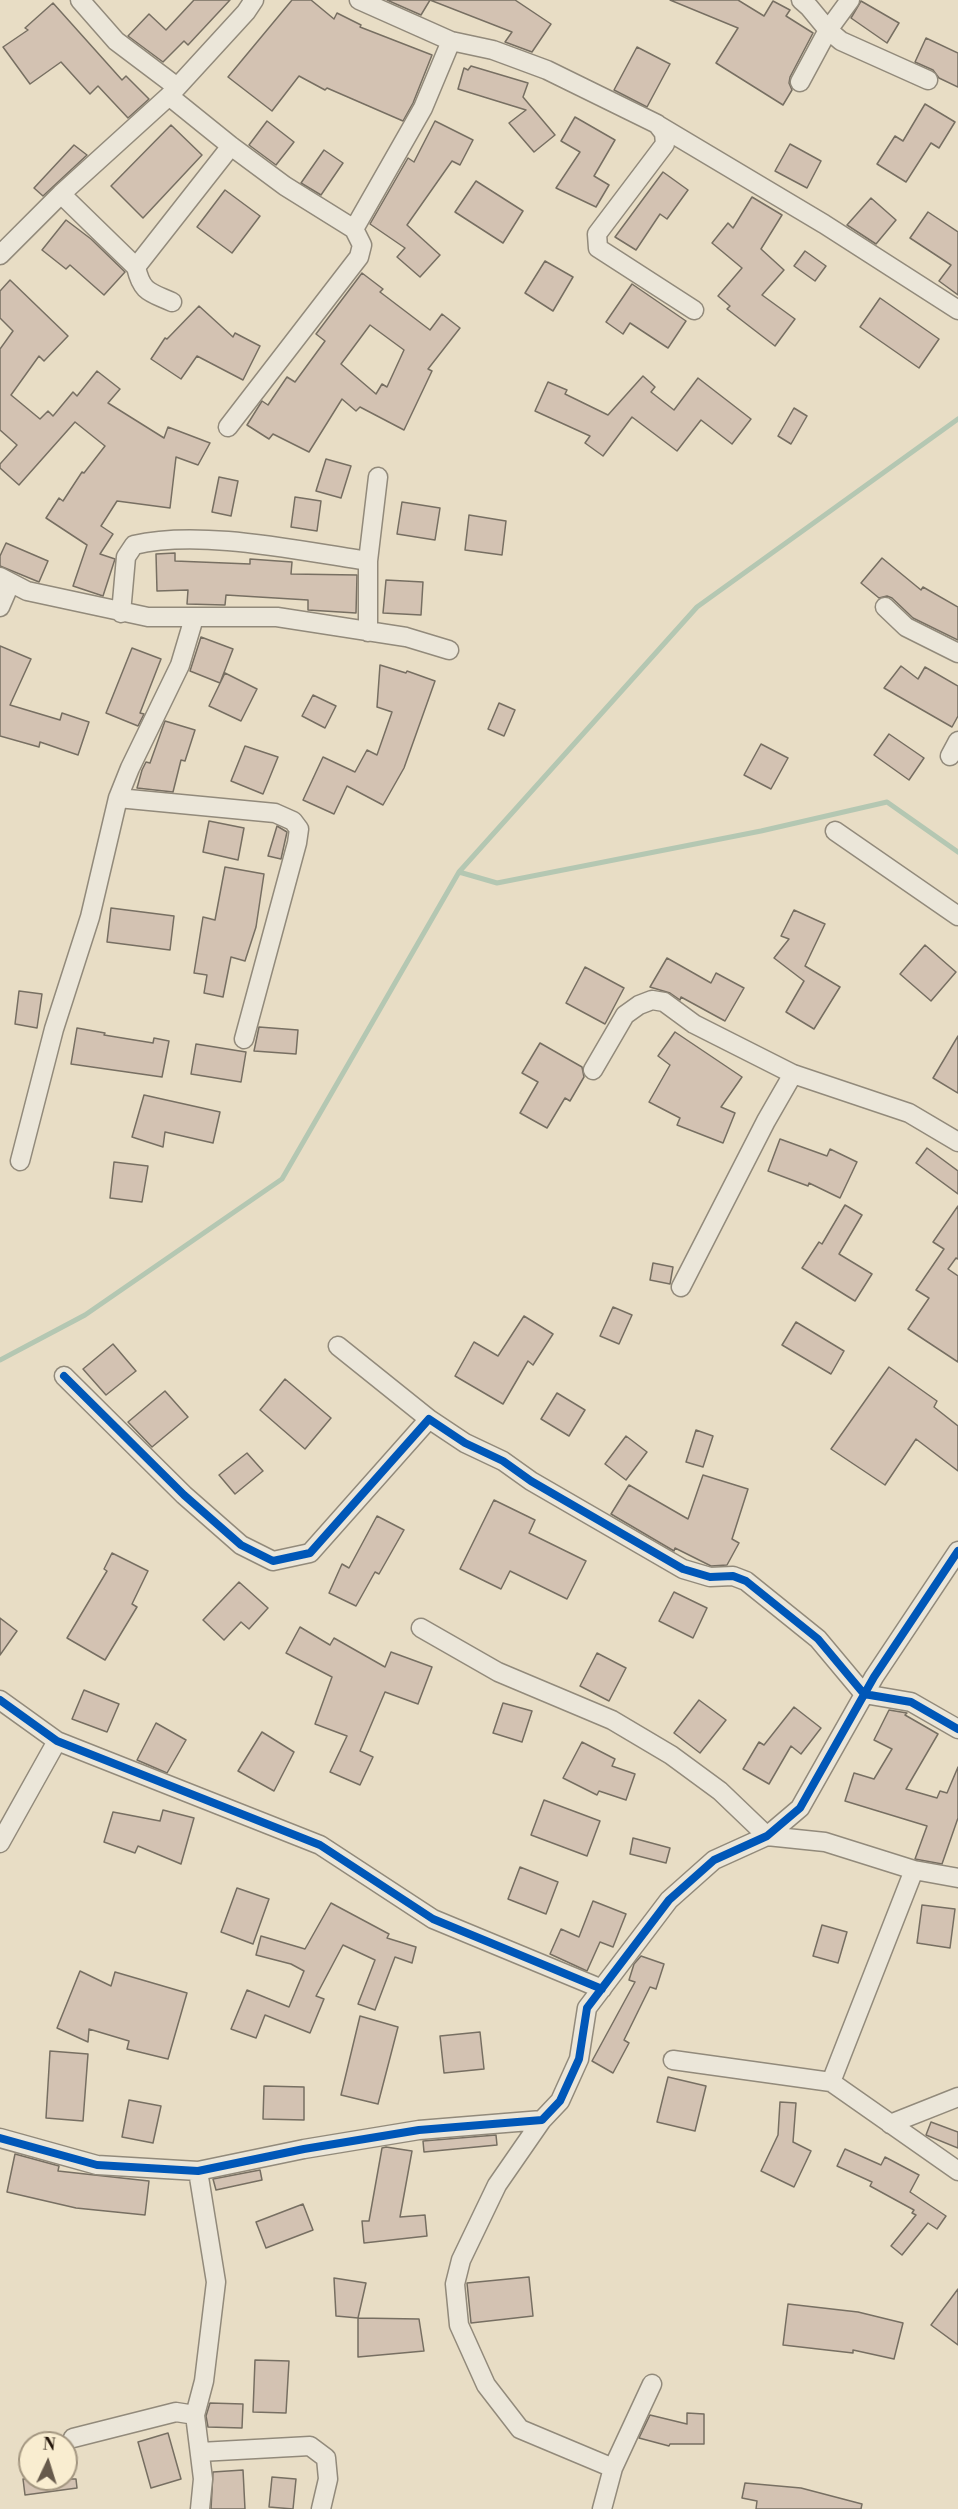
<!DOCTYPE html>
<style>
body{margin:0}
#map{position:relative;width:958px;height:2509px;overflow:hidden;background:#e8ddc5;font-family:"Libre Bodoni",serif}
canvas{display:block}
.north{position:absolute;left:18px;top:2431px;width:60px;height:60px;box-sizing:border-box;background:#f9edd0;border:2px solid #a39680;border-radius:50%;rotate:4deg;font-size:16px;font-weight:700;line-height:24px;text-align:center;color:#221409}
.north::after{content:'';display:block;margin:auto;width:21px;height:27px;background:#675a4b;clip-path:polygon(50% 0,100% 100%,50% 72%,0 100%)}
</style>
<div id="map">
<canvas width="958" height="2509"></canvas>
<div class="north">N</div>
</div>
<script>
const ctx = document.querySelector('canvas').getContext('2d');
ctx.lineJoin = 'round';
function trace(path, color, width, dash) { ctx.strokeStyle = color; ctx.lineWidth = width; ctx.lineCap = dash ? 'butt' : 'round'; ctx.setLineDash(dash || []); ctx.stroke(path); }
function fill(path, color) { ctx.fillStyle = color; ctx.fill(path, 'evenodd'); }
trace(new Path2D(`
 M459 872 497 883 761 831 887 802 958 852
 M0 1360 85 1315 282 1179 459 872 697 607 958 419`), '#b4c7b2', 5);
const building = new Path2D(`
 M194 0H230L188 45 184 41 163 62 128 36 149 14 166 30Z
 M292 0H311L334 19 337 13 361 25 360 27 432 55 413 103 403 121 327 88 325 90 299 76 272 111 228 77Z
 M387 0H515L551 24 532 52 505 42 512 32 430 0 421 15Z
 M670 0H738L764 16 773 1 790 10 786 16 813 33 790 77 789 83 792 90 783 105 716 63 738 28Z
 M861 1 899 23 887 43 851 18Z
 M53 3 122 80 126 76 149 99 128 118 98 86 90 94 61 62 30 84 3 47 28 30 25 28Z
 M926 38 958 53V87L939 78 933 70 915 62Z
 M637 47 670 64 647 107 614 90Z
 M471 66 528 83 523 97 555 135 534 152 509 123 526 110 458 89 464 68 468 70Z
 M925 104 955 122 939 148 931 143 906 182 877 164 895 136 903 141Z
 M575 117 615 140 594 176 609 185 596 207 556 188 580 152 561 141Z
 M267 121 294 142 276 165 249 145Z
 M435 121 473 140 460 165 452 161 407 225 440 255 420 277 397 257 405 248 370 224 408 158 414 162Z
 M171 125 202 155 143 218 111 186Z
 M790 144 821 161 807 188 775 171Z
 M74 145 87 155 43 196 34 188Z
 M324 150 343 163 321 195 301 183Z
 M663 172 688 190 667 219 660 214 636 250 615 237Z
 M476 181 523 211 503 243 455 212Z
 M225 190 260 216 232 253 197 227Z
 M752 197 782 215 761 249 784 270 762 295 795 319 775 346 727 309 730 306 718 296 742 268 712 243 728 223 733 228Z
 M871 198 896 220 876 244 847 225Z
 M928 212 958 232V295L939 281 951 265 910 238Z
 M66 220 91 239 125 272 104 295 70 265 66 269 42 250Z
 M805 251 826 266 815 281 794 266Z
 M545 261 573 277 553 311 525 293Z
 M362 273 383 289 380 292 430 330 442 314 460 328 428 369 432 371 404 430 360 407 356 411 342 399 309 452 273 434 269 439 247 425 262 401 268 405 287 377 295 382 325 341 316 334ZM370 325 404 350 387 387 382 384 376 394 341 364Z
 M10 280 68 336 44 361 39 356 11 395 40 419 48 411 53 416 73 392 77 396 97 371 120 389 108 403 164 438 168 427 210 443 198 465 176 457 170 508 117 501 101 526 113 534 100 554 115 559 103 596 73 586 87 545 46 518 59 498 63 501 82 472 84 473 105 446 75 422 19 485 0 468V464L17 445 0 430V349L13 331 0 318V291Z
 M632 284 686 321 668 348 630 323 623 334 606 322Z
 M880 298 939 339 919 368 860 327Z
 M199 306 233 337 235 333 260 346 243 380 197 356 181 379 151 359 165 338 167 339Z
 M643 376 655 387 651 392 674 410 698 378 751 419 732 444 701 420 677 451 632 417 603 456 585 443 590 436 535 411 548 382 567 390 565 394 608 415Z
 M794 408 807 416 791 444 778 436Z
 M326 459 351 466 341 498 316 491Z
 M219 477 238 481 231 516 212 512Z
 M295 497 321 501 317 531 291 527Z
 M402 502 440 508 435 540 397 534Z
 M469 515 506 521 502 555 465 550Z
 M6 543 48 561 39 582 0 566V556Z
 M175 553V561L250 564V559L292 562 291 574 357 575 356 613 308 610V600L226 595 225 605 187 604 188 590 157 591 156 554Z
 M882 558 921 590 923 587 958 607V640L913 618 892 598 887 596 879 598 861 583Z
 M386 580 423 582 421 615 383 613Z
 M201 637 233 649 220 683 190 671Z
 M0 646 31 659 10 705 60 720 62 713 89 722 78 755 40 742 39 747 0 736Z
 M132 648 161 659 140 713 144 714 138 726 106 713Z
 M380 665 406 673 407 671 435 681 404 768 383 805 347 786 334 814 303 800 323 757 355 772 367 750 377 755 392 712 377 707Z
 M901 666 918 679 925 667 958 686V716L952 727 884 688Z
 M225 673 257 689 241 721 209 706Z
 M313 695 336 706 325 728 302 716Z
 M499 703 515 710 504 736 488 729Z
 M165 721 195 730 185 761 181 760 173 792 137 788 142 770 146 762 150 763Z
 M889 734 924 758 909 780 874 755Z
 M761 744 788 758 771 789 744 775Z
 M245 746 278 757 263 794 231 781Z
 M209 821 244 828 238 860 203 852Z
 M277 826 287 832 281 859 268 856Z
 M225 867 264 874 256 927 245 961 231 957 223 997 204 993 207 975 194 973 203 917 215 920Z
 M111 908 174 916 170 950 107 942Z
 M794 910 825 924 805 966 840 987 814 1029 786 1012 804 981 774 958 789 939 781 936Z
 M925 945 956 972 931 1001 900 974Z
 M667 958 711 983 716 973 744 988 725 1021 681 997 680 1000 670 993 650 987Z
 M585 967 624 988 605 1024 566 1003Z
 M19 991 42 994 37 1028 15 1024Z
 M259 1027 298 1030 296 1054 254 1051Z
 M77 1028 105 1033 104 1035 153 1043 154 1038 169 1041 162 1077 71 1064Z
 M675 1032 742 1077 721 1107 735 1113 723 1143 677 1125 680 1118 649 1102 670 1065 658 1056Z
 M958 1036V1093L933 1078Z
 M540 1043 582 1067 584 1077 570 1101 565 1098 547 1128 520 1113 538 1082 522 1073Z
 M196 1044 246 1052 241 1082 191 1074Z
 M144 1095 220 1112 213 1143 165 1132 163 1147 132 1137Z
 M780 1139 827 1156 830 1149 857 1162 840 1198 809 1183 808 1186 768 1171Z
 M927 1148 958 1171V1194L916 1163Z
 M114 1162 148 1166 142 1202 110 1198Z
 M845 1205 862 1215 839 1254 872 1274 855 1301 802 1268 819 1242 822 1244Z
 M958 1206V1259L956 1258 948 1269 958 1276V1362L908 1329 929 1298 916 1290 944 1249 933 1242Z
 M653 1263 673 1267 670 1284 650 1280Z
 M613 1307 632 1315 619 1344 600 1336Z
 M524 1316 553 1334 533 1365 528 1361 503 1404 455 1376 474 1342 498 1356Z
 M796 1322 844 1351 831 1374 782 1345Z
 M113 1344 136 1371 106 1395 83 1369Z
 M889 1367 937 1401 934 1407 958 1426V1471L916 1439 885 1485 831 1449Z
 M285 1379 331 1418 305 1449 260 1410Z
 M165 1391 188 1417 152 1447 128 1422Z
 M557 1393 585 1410 569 1436 541 1419Z
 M696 1430 713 1436 703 1467 686 1462Z
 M626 1436 647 1452 626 1480 605 1464Z
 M247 1453 263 1471 235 1494 219 1475Z
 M703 1475 748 1489 732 1539 739 1543 727 1565 711 1566 675 1548 674 1551 611 1514 629 1485 688 1519Z
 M494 1500 535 1520 529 1533 586 1561 567 1599 510 1571 501 1589 460 1569Z
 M377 1516 404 1530 379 1574 375 1572 356 1606 329 1593 342 1564 349 1568Z
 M112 1553 148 1571 132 1604 137 1607 105 1660 67 1638 107 1571 104 1569Z
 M239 1582 268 1608 249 1629 241 1622 224 1640 203 1620Z
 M674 1592 707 1608 693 1638 659 1621Z
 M0 1618 17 1631 0 1655Z
 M300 1627 330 1645 334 1638 385 1667 391 1652 432 1667 418 1704 385 1692 360 1751 373 1757 360 1785 330 1772 347 1736 315 1724 332 1677 286 1653Z
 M597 1653 626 1668 609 1701 580 1686Z
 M84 1690 119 1704 107 1732 72 1719Z
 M699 1700 726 1720 700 1753 674 1733Z
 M503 1703 532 1711 522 1742 493 1733Z
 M794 1707 821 1728 801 1754 791 1746 769 1784 743 1769 759 1742 764 1745Z
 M889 1710 907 1713 905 1715 938 1734 906 1789 937 1798 940 1791 947 1793 958 1767V1818L942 1864 915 1859 927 1826 845 1801 854 1773 874 1779 892 1749 874 1740Z
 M156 1723 186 1740 167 1773 137 1760Z
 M262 1732 294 1752 274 1791 238 1771Z
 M582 1742 615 1759 612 1766 635 1774 626 1800 599 1791 597 1795 563 1778Z
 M544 1800 600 1821 587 1856 531 1835Z
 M163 1810 194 1818 181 1864 138 1846 135 1853 104 1842 113 1812 160 1821Z
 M633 1838 670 1848 666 1863 630 1854Z
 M520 1867 558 1882 546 1914 508 1899Z
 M237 1888 269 1899 253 1944 221 1932Z
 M593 1901 626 1914 613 1947 600 1942 587 1971 550 1954 561 1929 579 1937Z
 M331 1903 389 1934 387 1938 416 1947 412 1963 395 1957 375 2010 358 2004 375 1960 343 1945 316 1996 324 1999 310 2033 265 2015 256 2038 231 2029 247 1990 289 2007 304 1971 291 1964 256 1955 261 1936 305 1949Z
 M922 1905 955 1909 950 1948 917 1943Z
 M822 1925 847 1932 838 1963 813 1956Z
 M641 1956 664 1964 656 1989 650 1987 624 2040 629 2043 613 2073 592 2061 635 1982 629 1980 634 1964Z
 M80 1971 111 1986 115 1972 187 1993 168 2059 127 2049 129 2041 89 2029 88 2042 57 2028Z
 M360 2016 398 2027 378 2104 341 2095Z
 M480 2032 484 2069 444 2073 440 2036Z
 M50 2051 88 2054 83 2121 46 2118Z
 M668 2077 706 2086 695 2131 657 2122Z
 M264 2086 304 2087V2120L263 2119Z
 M129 2100 161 2106 153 2143 122 2137Z
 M780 2102 796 2103 793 2142 811 2151 794 2187 761 2171 778 2135Z
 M931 2122 958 2132V2148L926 2135Z
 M496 2135 497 2145 424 2152 423 2141Z
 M386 2147 412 2151 400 2217 425 2215 427 2236 364 2243 362 2221H369L382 2148Z
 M845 2149 881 2165 885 2157 919 2175 910 2192 946 2216 937 2229 928 2223 902 2255 891 2246 916 2215 912 2213 914 2210 870 2186 872 2182 837 2166Z
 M15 2154 59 2166 58 2171 149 2181 145 2215 76 2208 7 2192Z
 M260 2170 262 2180 216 2190 213 2179Z
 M303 2204 313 2230 266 2248 256 2222Z
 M529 2277 533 2316 471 2323 467 2283Z
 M334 2278 366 2283 358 2318 336 2316Z
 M958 2289V2345L931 2325Z
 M788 2304 858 2312 903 2323 894 2359 853 2350V2353L783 2345Z
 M358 2318 419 2319 424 2351 358 2357Z
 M255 2360 289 2361 286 2413 253 2412Z
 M210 2403 243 2404 242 2428 208 2427 206 2416Z
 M687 2413 704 2414V2444H670L669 2446 639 2438 650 2415 687 2424Z
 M168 2433 181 2479 151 2488 138 2442Z
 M243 2470 245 2509H211L213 2472Z
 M272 2477 296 2479 293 2509 269 2507Z
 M23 2479H76L77 2488 25 2495Z
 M745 2483 801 2488 862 2504 861 2509H756L757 2501 742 2498Z`);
fill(building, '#d3c2b2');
trace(building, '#776f62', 1.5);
const minor = new Path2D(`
 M80 0 116 41 177 87
 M359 0 451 41 493 50 547 70 657 124 664 133 665 144 597 234 598 248 694 310
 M850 0 828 30 841 41 928 80
 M800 82 828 30 809 7 801 0
 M169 96 231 146 285 186 354 229 362 245 359 257 228 427
 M658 125 824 224 958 310
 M61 194 136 267C142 293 150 292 172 302
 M354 229 423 108 451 41
 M0 255 61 194 169 96 246 12 254 0
 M136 267 231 146
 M0 577 27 591 148 617H277L406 637 449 650
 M0 607 10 584
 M885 607 906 627 958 653
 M121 613 126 557 134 545C201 529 299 551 368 561L378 477
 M368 632V561
 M950 756 958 741
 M118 798 275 813 293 821 299 829 297 843 244 1039
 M835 831 958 916
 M593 1070 625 1015 639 1005 652 1000 664 1002 694 1024 793 1074 909 1113 958 1142
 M20 1161 54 1029 90 917 118 798 130 768 180 665 194 618
 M681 1287 766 1121 793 1074
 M338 1346 429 1419
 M64 1376 184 1495 241 1545 273 1561 310 1553 429 1419 465 1443 503 1461 531 1481 683 1569 710 1577 733 1576 746 1581 818 1639 864 1694 911 1702 958 1729
 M421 1628 498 1672 612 1720 671 1755 720 1791 767 1836 825 1842 914 1870 958 1878
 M0 1700 57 1741 320 1845 433 1919 602 1989
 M0 1843 57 1741
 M673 2060 831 2082 958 2171
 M831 2082 914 1870
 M542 2120 497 2185 461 2260 455 2284 459 2325 486 2385 520 2429 613 2468
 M890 2124 958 2097
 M0 2138 97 2165 198 2171 304 2149 419 2130 542 2120 560 2101 579 2059 587 2008 669 1900 714 1860 767 1836 800 1808 874 1677 958 1551
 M198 2171 216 2282 204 2381 195 2415 203 2479 200 2509
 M73 2438 176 2412 195 2415
 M200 2452 310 2446 326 2458 328 2479 321 2509
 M602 2509 613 2468 652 2384`);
trace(minor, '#928a7b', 21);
trace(minor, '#ebe6d9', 18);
trace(new Path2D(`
 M64 1376 184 1495 241 1545 273 1561 310 1553 429 1419 465 1443 503 1461 531 1481 683 1569 710 1577 733 1576 746 1581 818 1639 864 1694 911 1702 958 1729
 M0 1700 57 1741 320 1845 433 1919 602 1989
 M0 2138 97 2165 198 2171 304 2149 419 2130 542 2120 560 2101 579 2059 587 2008 669 1900 714 1860 767 1836 800 1808 874 1677 958 1551`), '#0057b8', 8);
</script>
